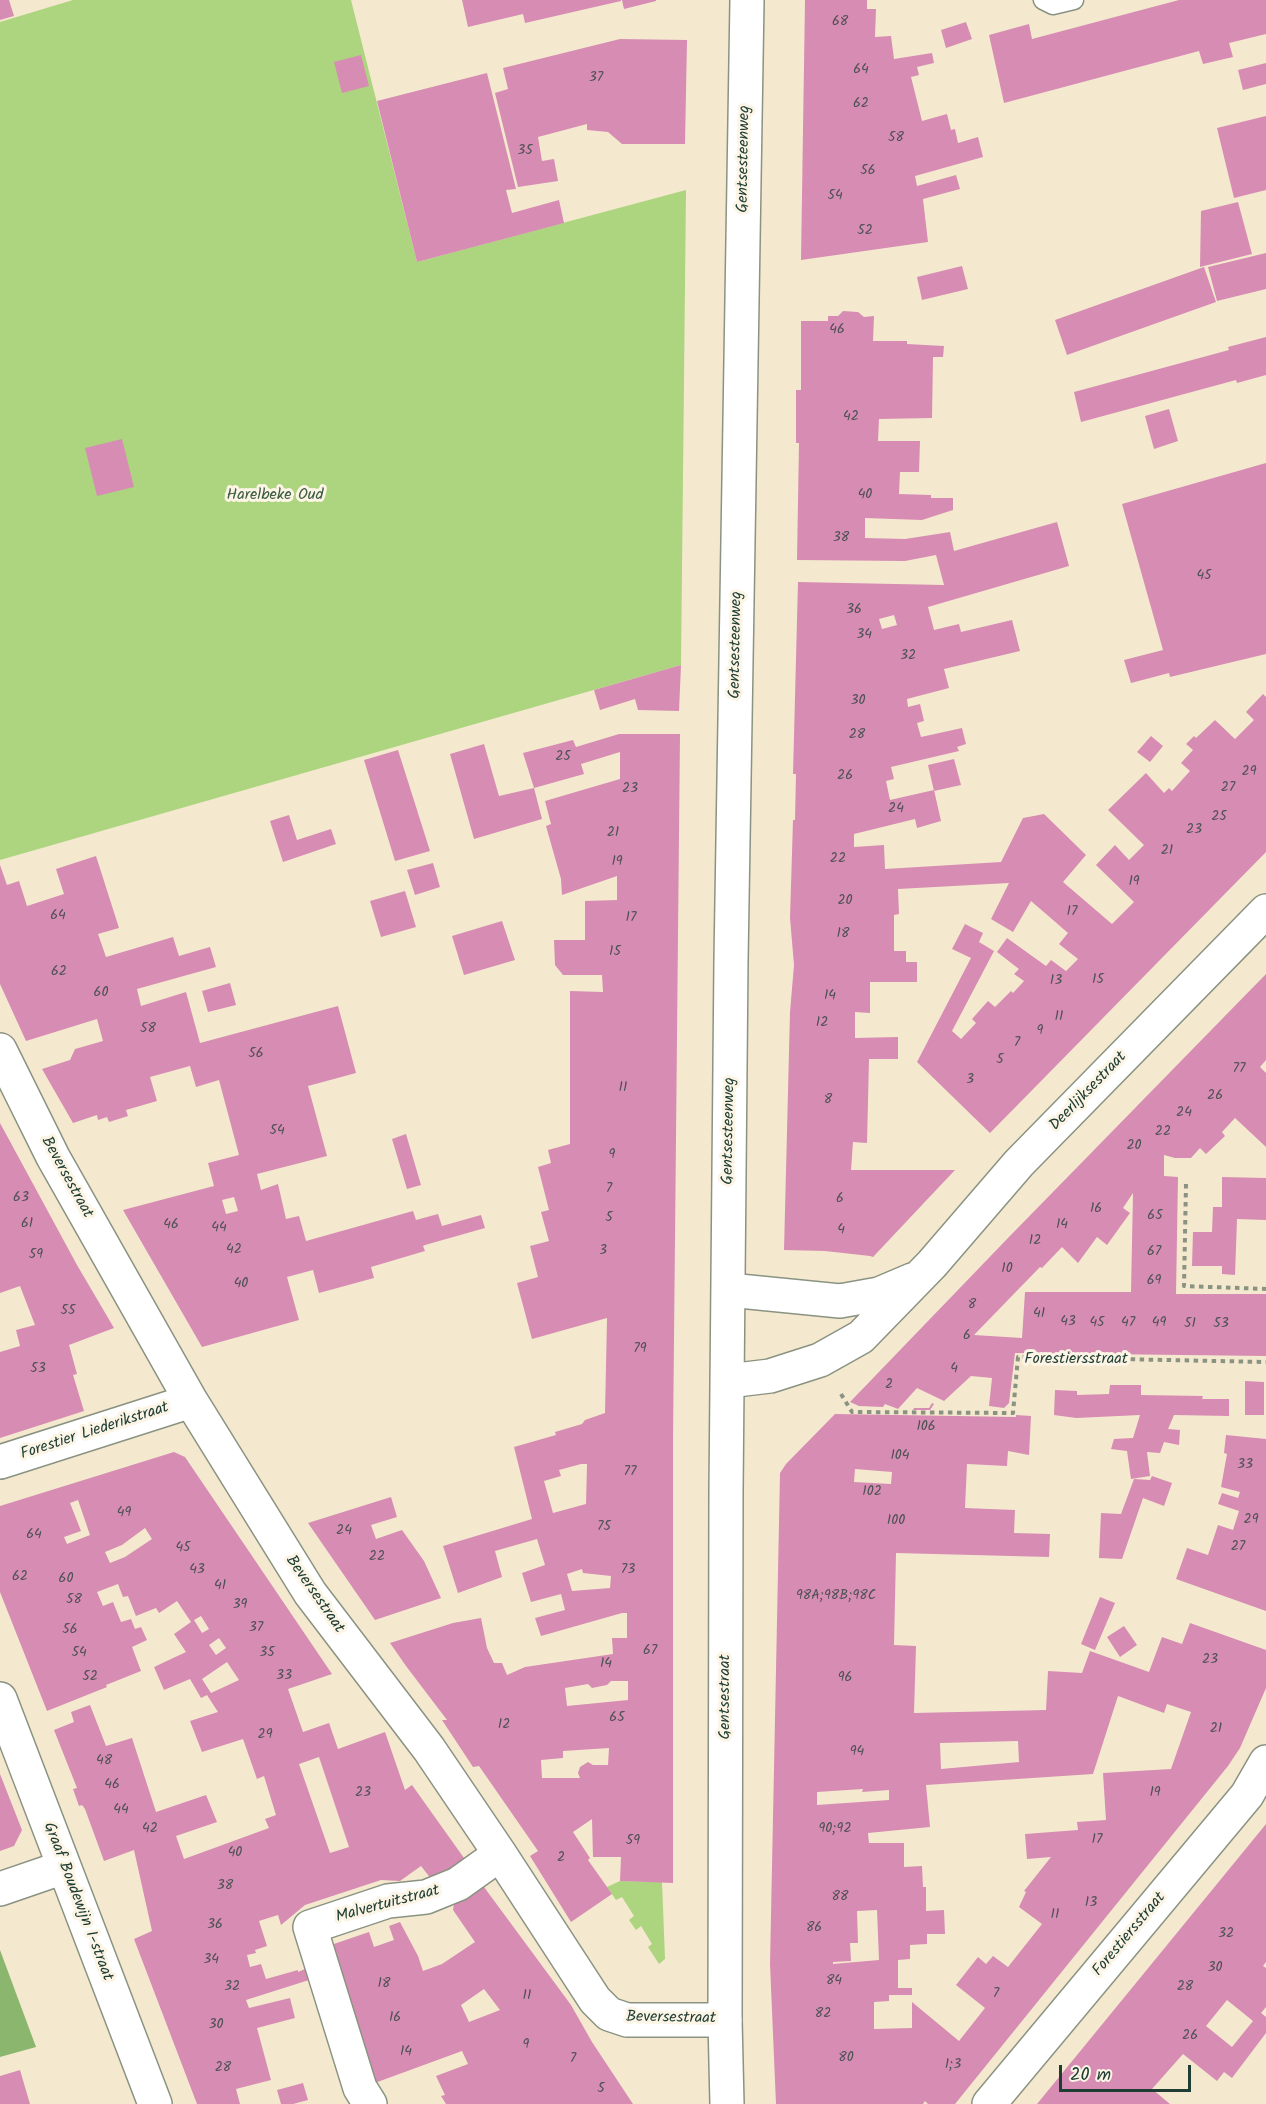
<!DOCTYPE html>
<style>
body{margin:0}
#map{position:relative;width:1266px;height:2104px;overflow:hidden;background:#f4e9cf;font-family:Kalam,sans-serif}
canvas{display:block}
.scale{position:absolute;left:1059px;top:2065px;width:132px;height:27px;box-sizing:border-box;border:3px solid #1f3d34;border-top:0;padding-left:8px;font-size:18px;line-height:21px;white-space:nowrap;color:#1f3d34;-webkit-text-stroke:4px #fcf5e5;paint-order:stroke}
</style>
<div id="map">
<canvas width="1266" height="2104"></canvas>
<div class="scale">20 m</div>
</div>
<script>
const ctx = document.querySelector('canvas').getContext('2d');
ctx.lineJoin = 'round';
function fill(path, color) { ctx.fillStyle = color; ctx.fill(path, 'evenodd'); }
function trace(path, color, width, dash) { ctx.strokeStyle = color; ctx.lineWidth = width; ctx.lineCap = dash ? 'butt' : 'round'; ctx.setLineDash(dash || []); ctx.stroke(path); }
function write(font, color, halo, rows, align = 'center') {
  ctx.font = font + ' Kalam,sans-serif'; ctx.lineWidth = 6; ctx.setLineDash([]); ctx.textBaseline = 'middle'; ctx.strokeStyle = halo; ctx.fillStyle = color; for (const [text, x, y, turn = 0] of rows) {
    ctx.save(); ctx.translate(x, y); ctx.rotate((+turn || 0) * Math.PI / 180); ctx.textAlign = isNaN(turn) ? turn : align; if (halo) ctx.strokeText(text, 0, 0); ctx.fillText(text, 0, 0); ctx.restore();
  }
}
fill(new Path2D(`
 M73 0H351L417 262 686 190 681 665 0 860V22Z
 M620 1881 662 1882 665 1959 659 1964 648 1947 652 1944 641 1926 636 1930 629 1920 634 1916 622 1897 616 1900 607 1887Z`), '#add47f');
fill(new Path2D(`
 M0 1950 36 2047 0 2057Z`), '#8ab66e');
fill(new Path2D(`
 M0 0H9L14 16 0 20Z
 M462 0H621V1L525 23 523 14 468 27Z
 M622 0H656V1L624 9Z
 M805 0H867V9H876L875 37 891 36 894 59 932 53 934 63 917 67 919 75 911 77 922 121 947 114 951 130 955 129 958 143 978 137 983 157 915 176 917 186 956 175 960 189 923 199 928 242 801 260Z
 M1179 0H1266V34L1229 43 1233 57 1203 64 1199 51 1004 103 989 35 1029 24 1032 39Z
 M966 22 972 39 946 48 941 30Z
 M620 39 687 40 685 144H622L608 132 587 130V124L538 137 542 161 554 159 558 181 518 187 495 93 508 89 503 68Z
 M361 55 369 86 342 93 334 62Z
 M1266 63V84L1243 90 1238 70Z
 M487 73 516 189 506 190 512 213 559 200 564 223 417 262 377 101Z
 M1266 116V190L1234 198 1217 128Z
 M1238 202 1252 254 1200 267 1201 211Z
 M1266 253V289L1217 301 1208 267Z
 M962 266 968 289 922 300 917 277Z
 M1204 267 1216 302 1067 355 1055 320Z
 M843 311 858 312 864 317 874 316 873 341H907V344L944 346 943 357H933L932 418 879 419 878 441H920L919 472H900L899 494 931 495V498H953V510L922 520 865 518V538L905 539 950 532 954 551 1057 522 1069 566 928 607 934 630 959 624 961 632 1012 620 1020 651 944 669 949 688 907 699 908 707 920 704 924 721 917 723 921 737 962 728 966 744 957 747 959 751 891 767 894 779 886 781 890 800 934 790 941 821 917 828 915 819 854 834V847L884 845 885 869 1001 862 1023 818 1044 814 1086 855 1063 882 1112 924 1134 902 1096 865 1115 845 1129 860 1144 845 1108 810 1146 773 1164 793 1169 788 1172 791 1190 771 1181 763 1193 750 1186 744 1194 736 1196 738 1215 720 1235 739 1254 720 1246 712 1263 694 1266 697V852L990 1133 917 1062 971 958 952 949 965 924 983 933 979 942 994 951 952 1031 961 1039 976 1023 972 1019 988 1001 995 1007 1011 991 1013 993 1024 981 1014 974 1019 969 997 952 1007 938 1046 966 1051 960 1066 971 1078 959 1059 944 1068 933 1031 901 1013 932 991 919 1009 883 898 889 899 914 894 915V951H906V962H917V982H870V1013L855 1012V1038L898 1037V1059H869L867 1143 853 1142 851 1170H955L873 1257 870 1256 825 1251 784 1250 790 1012 794 965 790 918 793 820H795L796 774H793L798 582 944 585 936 555 905 561 797 560 799 443H796V390H801V321H828V316H838ZM894 615 897 625 882 629 879 619Z
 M1266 337V375L1237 383 1236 380 1081 422 1074 392 1229 350 1228 347Z
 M1169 409 1178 441 1154 449 1145 416Z
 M122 439 134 487 97 496 85 448Z
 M1266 463V654L1170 677 1169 673 1131 683 1124 660 1163 650 1122 504Z
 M681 665 679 711 638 710 635 699 600 710 594 690Z
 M619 734H680L673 1439V1883L620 1881 621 1857H593L592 1819 573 1832 590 1858 588 1860 612 1894 571 1922 530 1856 538 1851 479 1766 473 1767 442 1720H447L406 1666 390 1643 453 1623 481 1618 487 1648 494 1663H502L507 1675 525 1667 613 1654 612 1638H627V1613H622L541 1636 535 1618 565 1610 561 1594 531 1602 522 1573 545 1565 537 1539 495 1551 502 1577 458 1593 443 1546 532 1519 514 1447 556 1435 555 1432 582 1424 585 1420 605 1413 607 1318 532 1339 517 1283 538 1277 530 1246 549 1241 541 1212 549 1210 538 1167 551 1163 548 1150 570 1144V991L603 992 602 975H563L555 965 554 940H585V901L617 900V876L562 895 561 879 546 826 551 824 545 801 620 779V752L581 764 584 774 534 788 523 753 573 740 576 747ZM581 1464H587L586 1504 553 1513 544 1481 561 1476 559 1470ZM582 1569 583 1573 611 1576 610 1588 572 1591 567 1574ZM611 1681H628V1700L567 1706 565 1688 588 1684 592 1688 607 1685ZM609 1748 608 1765H593L588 1762 580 1767 578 1773 580 1778H542L541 1760 563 1758V1751Z
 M1151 736 1163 746 1150 762 1137 752Z
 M484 744 499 796 534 788 542 819 474 839 450 754Z
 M398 750 430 851 395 861 364 760Z
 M954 759 961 785 934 791 928 765Z
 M289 815 297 840 331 829 336 844 283 862 270 821Z
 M96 856 119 928 98 934 106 957 173 937 179 956 210 947 216 967 137 989 141 1006 186 992 200 1043 338 1006 356 1073 308 1086 327 1156 257 1174 261 1190 278 1184 286 1219 299 1216 306 1241 413 1211 416 1220 438 1214 442 1226 481 1215 485 1228 425 1245 423 1246 425 1251 371 1267 374 1278 319 1293 313 1270 287 1277 299 1320 202 1347 123 1210 214 1186 208 1163 239 1155 219 1080 196 1087 190 1066 150 1077 157 1101 126 1110 128 1116 109 1122 107 1117 98 1120 97 1115 73 1123 42 1069 70 1060 75 1049 103 1041 97 1019 26 1041 0 984V865L7 885 19 881 27 906 64 894 56 869ZM234 1197 238 1211 226 1214 222 1200Z
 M433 863 440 887 415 895 407 870Z
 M405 891 416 927 381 937 370 901Z
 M502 921 515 960 464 975 452 936Z
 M1266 974V1060L1260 1067 1266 1073V1147L1235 1118 1222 1132 1225 1136 1206 1154 1200 1148 1191 1158H1175L1164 1155V1176L1178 1177 1176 1294H1266V1356L1015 1353 1009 1403 1004 1408 989 1406 992 1378 971 1376 944 1401 917 1388 898 1409 885 1404 883 1407 859 1406 850 1402 1008 1238ZM1133 1193 1131 1292H1025L1022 1338 974 1335 1040 1267 1042 1268 1062 1247 1078 1263 1097 1237 1107 1245 1130 1213 1123 1208Z
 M230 983 236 1005 208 1012 202 991Z
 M0 1123 77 1265 114 1328 69 1345 77 1374 73 1375 84 1411 0 1438V1352L20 1346 16 1330 35 1325 20 1286 0 1293Z
 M406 1134 421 1185 407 1189 392 1139Z
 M1222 1177 1266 1178V1220L1237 1219 1235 1275 1222 1274V1266H1192L1193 1232H1212L1213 1207H1222Z
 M1245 1381 1264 1382V1415H1245Z
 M1110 1385H1141V1395L1203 1396 1202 1399H1229V1416L1174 1415 1168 1429 1180 1430 1179 1445 1164 1442 1160 1453 1147 1452 1150 1476 1131 1479 1127 1451 1111 1449 1114 1439 1133 1438 1140 1415 1076 1418 1054 1415 1055 1390 1077 1391V1395L1109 1394Z
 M932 1403 934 1404 930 1410H913L914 1408H929Z
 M835 1414 1016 1417V1415L1031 1416 1029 1455 1008 1451 1007 1466 967 1464 965 1508 1015 1510 1014 1533 1050 1534 1049 1557 896 1553 894 1645 916 1646 914 1713 1046 1710 1048 1671 1082 1673 1090 1651 1149 1672 1162 1637 1182 1644 1190 1623 1266 1650V1688L1240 1748 1228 1766 955 2104H928L925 2101 923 2104H776L770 1964 780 1473 786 1464ZM855 1469 892 1472 891 1484 854 1482ZM1118 1696 1164 1713 1167 1704 1191 1712 1171 1769 1103 1773 1106 1820 1077 1822 1078 1830 1025 1834 1027 1859 1051 1857 1024 1891 1026 1892 1019 1907 1042 1924 1008 1967 993 1956 986 1964 978 1957 956 1985 985 2008 959 2041 912 2002V2028L874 2029V2002L889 2001V1995H912V1988H898V1960L910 1959V1945L927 1944V1934H945L944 1910 926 1911V1887H923L922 1866 904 1867V1843H869L868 1833 930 1827 926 1785 1093 1774ZM1018 1741 1019 1762 941 1769 940 1743ZM863 1789 862 1792 889 1790V1800L817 1805V1792ZM877 1910 879 1960 833 1964V1962L851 1961 850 1943H858L857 1911Z
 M1226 1435 1266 1439V1611L1176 1579 1187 1548 1208 1555 1218 1525 1233 1530 1239 1511 1218 1504 1222 1493 1238 1498 1240 1492 1221 1487 1227 1454 1224 1453Z
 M174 1452 185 1457 332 1674 288 1689 303 1732 329 1723 338 1749 385 1732 405 1790 412 1785 464 1858 463 1864 432 1880 421 1866 400 1881 381 1880 305 1905 281 1925 278 1915 259 1921 267 1946 255 1950 256 1953 247 1955 250 1967 261 1964 266 1979 298 1970V1972L305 1969 309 1980 246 2000 249 2008 290 1998 295 2018 257 2028 271 2080 236 2089 240 2104H197L134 1939 152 1931 134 1850 104 1861 85 1809 82 1805 79 1806 73 1789 77 1788 54 1730 74 1722 71 1712 90 1705 106 1746 132 1738 156 1812 206 1795 217 1822 176 1836 184 1859 269 1828 265 1819 276 1815 264 1776 257 1779 243 1739 202 1752 190 1721 218 1712 207 1695 201 1698 190 1679 164 1690 154 1667 186 1652 174 1634 191 1622 177 1601 159 1613 156 1608 136 1616 128 1596 123 1597 118 1584 97 1592 103 1606 113 1602 121 1622 131 1619 135 1629 141 1627 147 1640 132 1647 141 1671 106 1685 107 1687 47 1711 0 1592V1506ZM78 1500 90 1535 67 1544 64 1537 81 1531 70 1503ZM145 1528 152 1539 125 1557 110 1563 105 1552 122 1545ZM201 1616 209 1629 202 1633 194 1620ZM219 1638 226 1648 216 1655 209 1645ZM227 1662 239 1680 211 1693 202 1679ZM319 1757 349 1847 330 1853 299 1764Z
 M1152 1476 1172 1483 1164 1506 1143 1498 1122 1559 1099 1558 1101 1513 1121 1514 1134 1479 1150 1480Z
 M391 1497 397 1517 371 1525 376 1539 402 1530 424 1561 441 1598 375 1620 308 1523Z
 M1100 1597 1115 1603 1095 1650 1081 1644Z
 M1124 1626 1137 1645 1120 1657 1107 1637Z
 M0 1774 22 1830 14 1846 0 1851Z
 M1266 1824V1962L1263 1966 1266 1968V2007L1261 2013 1266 2017V2033L1232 2078 1224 2072 1217 2081 1183 2054 1152 2089 1170 2104H1037ZM1227 2000 1253 2021 1232 2047 1206 2026Z
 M479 1886 484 1887 571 2005 592 2042 633 2104H446L441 2096 445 2095 436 2076 468 2064 462 2051 372 2084 328 1946 369 1932 374 1947 394 1940 389 1926 400 1922 418 1956 423 1971 442 1964 475 1942 453 1910 454 1904ZM484 1989 500 2010 469 2022 461 2005Z
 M20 2070 30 2104H0V2076Z
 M303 2083 308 2100 293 2104H281L277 2090Z`), '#d78cb3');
const lane = new Path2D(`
 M1043 0 1053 5 1074 0`);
const street = new Path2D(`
 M0 1050 53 1157 191 1401 310 1593 429 1749 500 1854 595 2000 609 2014 627 2020H725
 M0 1462 191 1401
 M0 1699 155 2104
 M0 1889 64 1867
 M370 2104 360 2088 310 1927 388 1901 426 1897 458 1884 500 1854
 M989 2104 1247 1795 1266 1762`);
const secondary = new Path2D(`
 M729 1290 840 1301 879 1294 912 1280
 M728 1381 770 1376 820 1360 861 1337 932 1264 1019 1163 1266 911`);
const primary = new Path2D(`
 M727 2104 725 2020 726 1491 731 960 747 0`);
trace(lane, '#8a9382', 21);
trace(street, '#8a9382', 36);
trace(secondary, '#8a9382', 36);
trace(primary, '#8a9382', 36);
trace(new Path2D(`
 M1186 1184 1184 1286 1266 1289
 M841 1394 852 1412 1013 1413 1018 1357 1266 1362`), '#8a9382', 4, [4.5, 4.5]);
trace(lane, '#fff', 18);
trace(street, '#fff', 33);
trace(secondary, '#fff', 33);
trace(primary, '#fff', 33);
write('14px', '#4d5154', null, [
 ["68",840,23],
 ["64",861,71],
 ["37",596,79],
 ["62",861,105],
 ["58",896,139],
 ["35",525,152],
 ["56",868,172],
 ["54",835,197],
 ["52",865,232],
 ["46",837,331],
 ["42",851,418],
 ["40",865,496],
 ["38",841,539],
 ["45",1204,577],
 ["36",854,611],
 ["34",864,636],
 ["32",908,657],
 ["30",858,702],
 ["28",857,736],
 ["25",563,758],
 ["29",1249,773],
 ["26",845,777],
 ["27",1228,789],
 ["23",630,790],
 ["24",896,810],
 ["25",1219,818],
 ["23",1194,831],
 ["21",613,834],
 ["21",1167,852],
 ["22",838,860],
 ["19",617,863],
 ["19",1134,883],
 ["20",845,902],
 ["17",1072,913],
 ["64",58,917],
 ["17",631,919],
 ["18",843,935],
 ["15",615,953],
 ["62",59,973],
 ["15",1098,981],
 ["13",1056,982],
 ["60",101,994],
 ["14",830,997],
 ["11",1059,1018],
 ["12",822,1024],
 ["58",148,1030],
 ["9",1040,1032],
 ["7",1017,1044],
 ["56",256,1055],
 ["5",1000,1061],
 ["77",1239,1070],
 ["3",970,1081],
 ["11",623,1089],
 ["26",1215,1097],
 ["8",828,1101],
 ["24",1184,1114],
 ["54",277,1132],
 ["22",1163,1133],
 ["20",1134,1147],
 ["9",612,1156],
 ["7",609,1190],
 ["63",21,1199],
 ["6",840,1200],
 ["16",1096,1210],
 ["65",1155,1217],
 ["5",609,1219],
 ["61",27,1225],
 ["46",171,1226],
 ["14",1062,1226],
 ["44",219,1229],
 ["4",841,1231],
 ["12",1035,1242],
 ["42",234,1251],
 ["3",603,1252],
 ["67",1154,1253],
 ["59",36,1256],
 ["10",1007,1270],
 ["69",1154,1282],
 ["40",241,1285],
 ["8",972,1306],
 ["55",68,1312],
 ["41",1039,1315],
 ["43",1068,1323],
 ["45",1097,1324],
 ["47",1128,1324],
 ["49",1159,1324],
 ["51",1190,1325],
 ["53",1221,1325],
 ["6",967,1337],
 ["79",640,1350],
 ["53",38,1370],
 ["4",954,1370],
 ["2",889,1386],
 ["106",926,1428],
 ["104",900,1457],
 ["33",1245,1466],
 ["77",630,1473],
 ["102",872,1493],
 ["49",124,1514],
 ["29",1251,1521],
 ["100",896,1522],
 ["75",604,1528],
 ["24",344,1532],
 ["64",34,1536],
 ["27",1238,1548],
 ["45",183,1549],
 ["22",377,1558],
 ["43",197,1571],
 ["73",628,1571],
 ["62",20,1578],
 ["60",66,1580],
 ["41",220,1587],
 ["98A;98B;98C",836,1597],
 ["58",74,1601],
 ["39",240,1606],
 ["37",256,1629],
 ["56",70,1631],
 ["67",650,1652],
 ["54",79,1654],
 ["35",267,1654],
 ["23",1210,1661],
 ["14",606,1665],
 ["33",284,1677],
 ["52",90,1678],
 ["96",845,1679],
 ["65",617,1719],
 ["12",504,1726],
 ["21",1216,1730],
 ["29",265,1736],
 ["94",857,1753],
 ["48",104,1762],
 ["46",112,1786],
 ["23",363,1794],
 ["19",1155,1794],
 ["44",121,1811],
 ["42",150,1830],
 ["90;92",835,1830],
 ["17",1097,1841],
 ["59",633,1842],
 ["40",235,1854],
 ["2",561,1859],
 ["38",225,1887],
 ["88",840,1898],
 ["13",1091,1904],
 ["11",1055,1916],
 ["36",215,1926],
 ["86",814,1929],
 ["32",1226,1935],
 ["34",211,1961],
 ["30",1215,1969],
 ["84",834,1982],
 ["18",384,1985],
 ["32",232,1988],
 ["28",1185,1988],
 ["7",996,1995],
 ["11",527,1997],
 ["82",823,2015],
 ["16",395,2019],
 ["30",216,2026],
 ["26",1190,2037],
 ["9",526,2046],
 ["14",406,2053],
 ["80",846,2059],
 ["7",573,2060],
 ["1;3",953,2066],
 ["28",223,2069],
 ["5",601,2090]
]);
write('16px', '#1f3d34', '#fcf5e5', [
 ["Gentsesteenweg",745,159,-89],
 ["Gentsesteenweg",737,645,-89],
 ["Deerlijksestraat",1089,1092,-46],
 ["Gentsesteenweg",730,1131,-89],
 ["Beversestraat",66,1178,61],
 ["Forestiersstraat",1076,1360],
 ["Forestier Liederikstraat",95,1432,-18],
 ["Beversestraat",314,1595,55],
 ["Gentsestraat",726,1697,-90],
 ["Graaf Boudewijn I-straat",77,1902,69],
 ["Malvertuitstraat",388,1905,-15],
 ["Forestiersstraat",1130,1935,-50],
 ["Beversestraat",671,2019,1]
]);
write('16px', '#3b5b43', '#fcf5e5', [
 ["Harelbeke Oud",275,496]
]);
</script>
